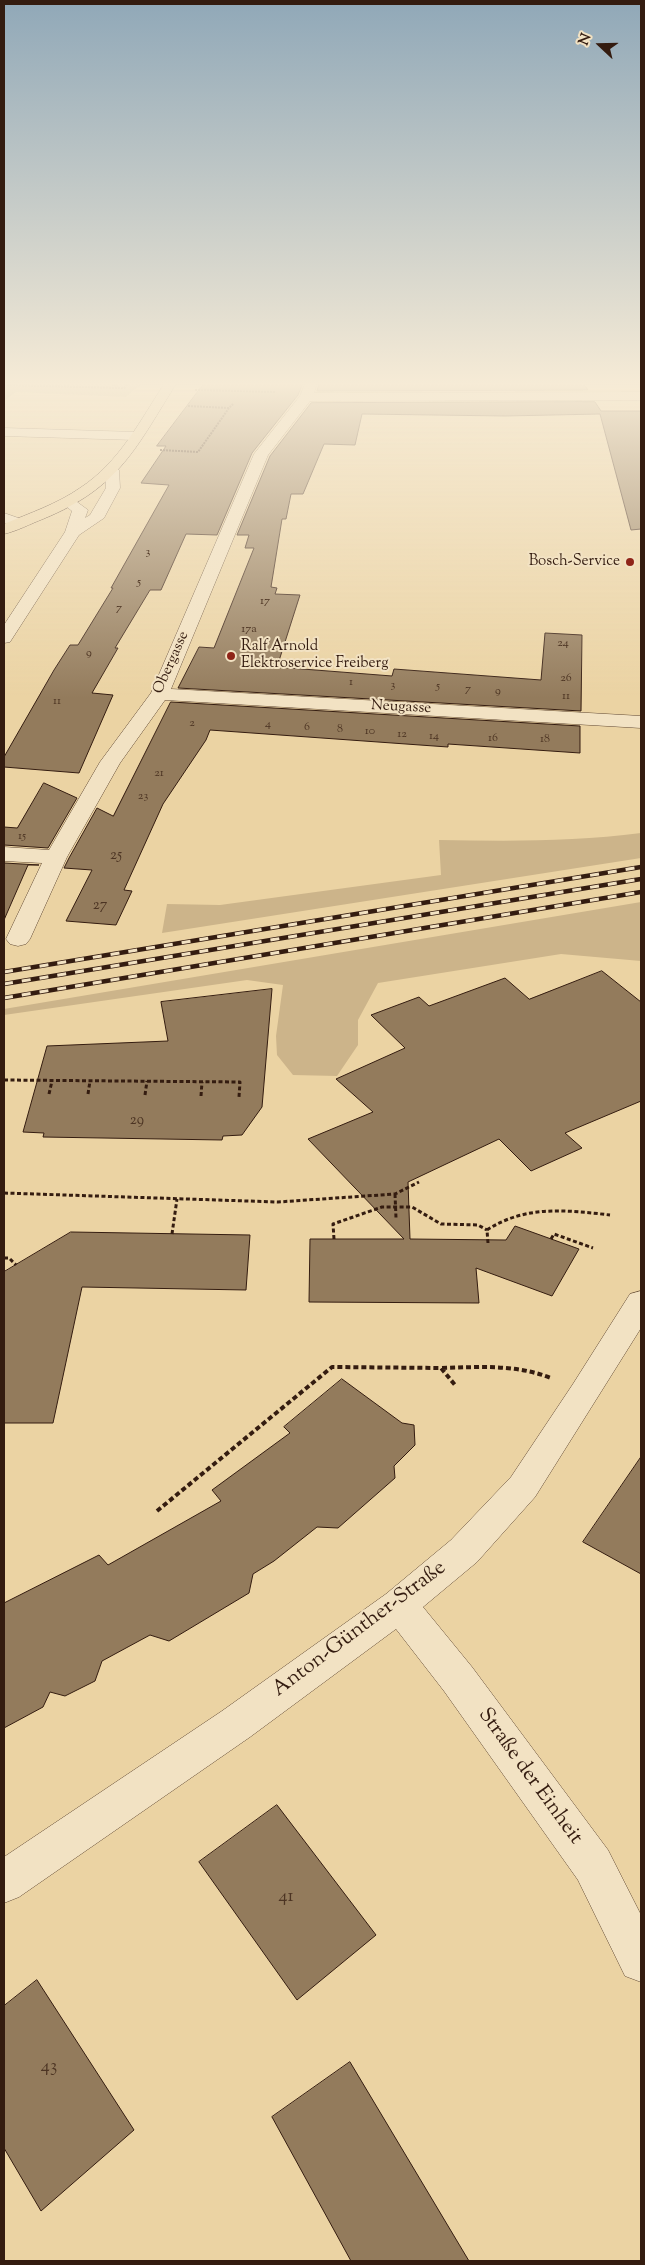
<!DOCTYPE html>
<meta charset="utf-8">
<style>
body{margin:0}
#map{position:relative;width:645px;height:2265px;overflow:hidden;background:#ebd3a3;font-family:"Sorts Mill Goudy",serif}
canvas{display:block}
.frame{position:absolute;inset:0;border:5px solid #341c10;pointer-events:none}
.north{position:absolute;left:575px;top:20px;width:50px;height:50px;-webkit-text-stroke:4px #f2e2c3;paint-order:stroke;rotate:291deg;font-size:14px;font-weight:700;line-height:20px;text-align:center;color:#341c10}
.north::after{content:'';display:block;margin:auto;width:18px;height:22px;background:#341c10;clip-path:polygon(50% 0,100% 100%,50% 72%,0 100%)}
</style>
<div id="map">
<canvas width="645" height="2265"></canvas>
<div class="frame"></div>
<div class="north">N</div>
</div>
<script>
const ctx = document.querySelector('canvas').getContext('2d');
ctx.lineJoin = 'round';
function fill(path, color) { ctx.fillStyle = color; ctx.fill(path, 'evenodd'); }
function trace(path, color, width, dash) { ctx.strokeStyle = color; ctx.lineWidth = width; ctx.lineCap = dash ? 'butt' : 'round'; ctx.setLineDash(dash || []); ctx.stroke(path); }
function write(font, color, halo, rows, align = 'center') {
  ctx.font = font + ' "Sorts Mill Goudy",serif'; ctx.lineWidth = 4; ctx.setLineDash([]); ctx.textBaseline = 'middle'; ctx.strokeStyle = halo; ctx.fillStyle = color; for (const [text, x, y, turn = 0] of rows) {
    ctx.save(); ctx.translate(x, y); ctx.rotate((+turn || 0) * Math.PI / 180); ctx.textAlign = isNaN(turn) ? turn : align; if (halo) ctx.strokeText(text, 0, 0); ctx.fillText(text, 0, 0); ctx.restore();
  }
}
fill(new Path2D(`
 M4 381H145L126 397 16 392 4 401Z
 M641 833V858L162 933 167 904 220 905 441 875 439 840C507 841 574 842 641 833Z
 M641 902V961L561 954 378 983 358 1020V1045L337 1076 293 1075 277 1055 276 1036 283 985 247 980 4 1015V1009Z`), '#ccb48a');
const building = new Path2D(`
 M206 381 303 383 298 395 252 453 217 535 186 534 161 590H150L115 648H118L92 693 113 695 79 773 4 767V757L54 670 70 645H78L113 588H111L169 485 141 483 166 446H157Z
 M453 381H468L469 383 582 381 588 390 317 391 319 383Z
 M595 402 601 411H641V529L631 530 600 414 505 416 362 414 355 445 324 444 303 494H291L286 519H282L271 587 277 588 275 594 300 595 277 667 392 676 394 669 541 680 545 633 582 635 581 711 178 688 199 647 214 648 254 548H245L249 535H237L270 456 311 403Z
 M171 702 580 726V753L448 744V747L210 730 206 740 163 804 124 890 132 891 116 925 66 921 92 870 64 868 69 858 97 808 113 816Z
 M44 783 77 798 48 848 4 845V827L17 828Z
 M4 863 39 865H28L4 920Z
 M602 971 641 1002V1101L565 1133 582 1148 531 1171 499 1139 408 1182 410 1239 506 1240 515 1226 579 1249 552 1296 476 1268 479 1303 309 1302 310 1239H404L308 1139 373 1112 336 1079 405 1048 371 1015 419 997 429 1006 505 978 529 999Z
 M272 989 262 1107 242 1135 223 1136 222 1140 43 1137 44 1133 23 1132 47 1046 168 1041 161 1002Z
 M71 1232 250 1235 246 1290 82 1287 53 1423H4V1272Z
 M342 1379 402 1423 414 1425 415 1445 394 1466 395 1478 338 1528 317 1527 274 1561 253 1574 249 1593 169 1641 150 1635 102 1661 95 1681 65 1696 50 1692 43 1707 4 1728V1603L99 1555 108 1565 221 1501 212 1490 290 1433 284 1427Z
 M641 1457V1574L583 1542Z
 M277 1805 376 1935 297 2000 199 1862Z
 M37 1980 134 2130 41 2211 4 2148V2006Z
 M350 2062 469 2261H351L272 2117Z`);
fill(building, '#937b5c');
trace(building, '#341c10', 1);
const minor = new Path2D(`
 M306 381H318L314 393 641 392V400L310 401 268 455 171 689 641 716V728L165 700 120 763 67 857 30 939 26 944 18 946 10 944 6 939 42 863 4 861V847L49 850 100 762 151 693 254 454 300 396Z
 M4 428 136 432 143 436 136 440 4 436Z
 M112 466 119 470 120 488 104 518 79 535 10 642 4 643V625L65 532 72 511 61 502 63 499H73L88 510 85 518 90 515 106 488 105 470Z
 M4 513 24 520 27 523 24 526 19 528 4 523Z
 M641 1291V1328L535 1497 477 1562 423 1607 472 1667 608 1850 641 1915V1982L625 1976 578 1880 444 1691 396 1629 250 1737 19 1897 4 1903V1857L222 1711 386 1594 451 1540 511 1477 573 1384 630 1294Z`);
const major = new Path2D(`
 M166 381H178C136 447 121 487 43 519 30 524 17 531 4 534V524C30 513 57 504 80 488 120 462 141 419 166 381Z`);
trace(minor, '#624a35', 1);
trace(major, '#341c10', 1);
trace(new Path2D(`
 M100 381 118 386
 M4 385 124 388 131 381
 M195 390 276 392
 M188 406 229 408 233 404
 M160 450 198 452 229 408`), '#341c10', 2, [2, 1]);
trace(new Path2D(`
 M4 1080 240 1082 239 1097
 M49 1094 52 1081
 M88 1094 90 1081
 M145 1095 147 1081
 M201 1096 202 1082
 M4 1193 278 1202 395 1194 419 1182
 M395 1194 396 1218
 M172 1234 177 1199
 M334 1239 333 1224 382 1207H412L441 1224 478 1225 487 1230
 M551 1239 554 1234 593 1248
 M488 1243 487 1230C525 1205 567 1210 610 1215
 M4 1258H9L16 1265`), '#341c10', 3, [4, 2.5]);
trace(new Path2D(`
 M442 1368C480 1367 515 1364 551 1378
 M157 1511 332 1367 441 1368 455 1385`), '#341c10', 4, [5, 3]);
fill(minor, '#f2e2c3');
fill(major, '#ebd3a3');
const rail = new Path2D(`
 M4 972 641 867
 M4 984 641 879
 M4 998 641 892`);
trace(rail, '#341c10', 4.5);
trace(rail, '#f2e2c3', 3, [9]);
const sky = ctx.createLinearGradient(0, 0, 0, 698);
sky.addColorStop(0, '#90a8b8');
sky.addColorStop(0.55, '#f6ebd6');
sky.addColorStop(1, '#f6ebd600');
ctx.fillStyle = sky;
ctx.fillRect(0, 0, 645, 698);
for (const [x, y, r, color] of [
 [630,562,5,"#8f2418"],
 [231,656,5,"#8f2418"]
]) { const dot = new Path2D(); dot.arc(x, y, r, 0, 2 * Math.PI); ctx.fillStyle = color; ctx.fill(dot); trace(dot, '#f2e2c3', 2); }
write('12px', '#4c3423', null, [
 ["3",148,553],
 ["5",139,583],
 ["17",265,602],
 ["7",119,609],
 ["17a",249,630],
 ["24",563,644],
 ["9",89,654],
 ["26",566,679],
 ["1",351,683],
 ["3",393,686],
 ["5",438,687],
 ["7",468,690],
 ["9",498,692],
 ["11",566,697],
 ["11",57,702],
 ["2",192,724],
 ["4",268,725],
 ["6",307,728],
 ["8",340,730],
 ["10",370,732],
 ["12",402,735],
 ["14",434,737],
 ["16",493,739],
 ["18",545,740],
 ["21",159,774],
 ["23",143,797],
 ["15",22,837]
]);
write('15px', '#341c10', '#f2e2c3', [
 ["Bosch-Service",620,562],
 ["Ralf Arnold",241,647,"left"],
 ["Elektroservice Freiberg",241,664,"left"]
], 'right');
write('15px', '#341c10', '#f2e2c3', [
 ["Obergasse",172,663,-66],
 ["Neugasse",401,708,3]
]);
write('15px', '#4c3423', null, [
 ["25",116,856],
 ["27",100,906],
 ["29",137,1121]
]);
write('18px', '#4c3423', null, [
 ["41",286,1898],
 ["43",49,2068]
]);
write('21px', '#341c10', '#f2e2c3', [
 ["Anton-Günther-Straße",360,1630,-37],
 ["Straße der Einheit",529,1777,54]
]);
</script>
